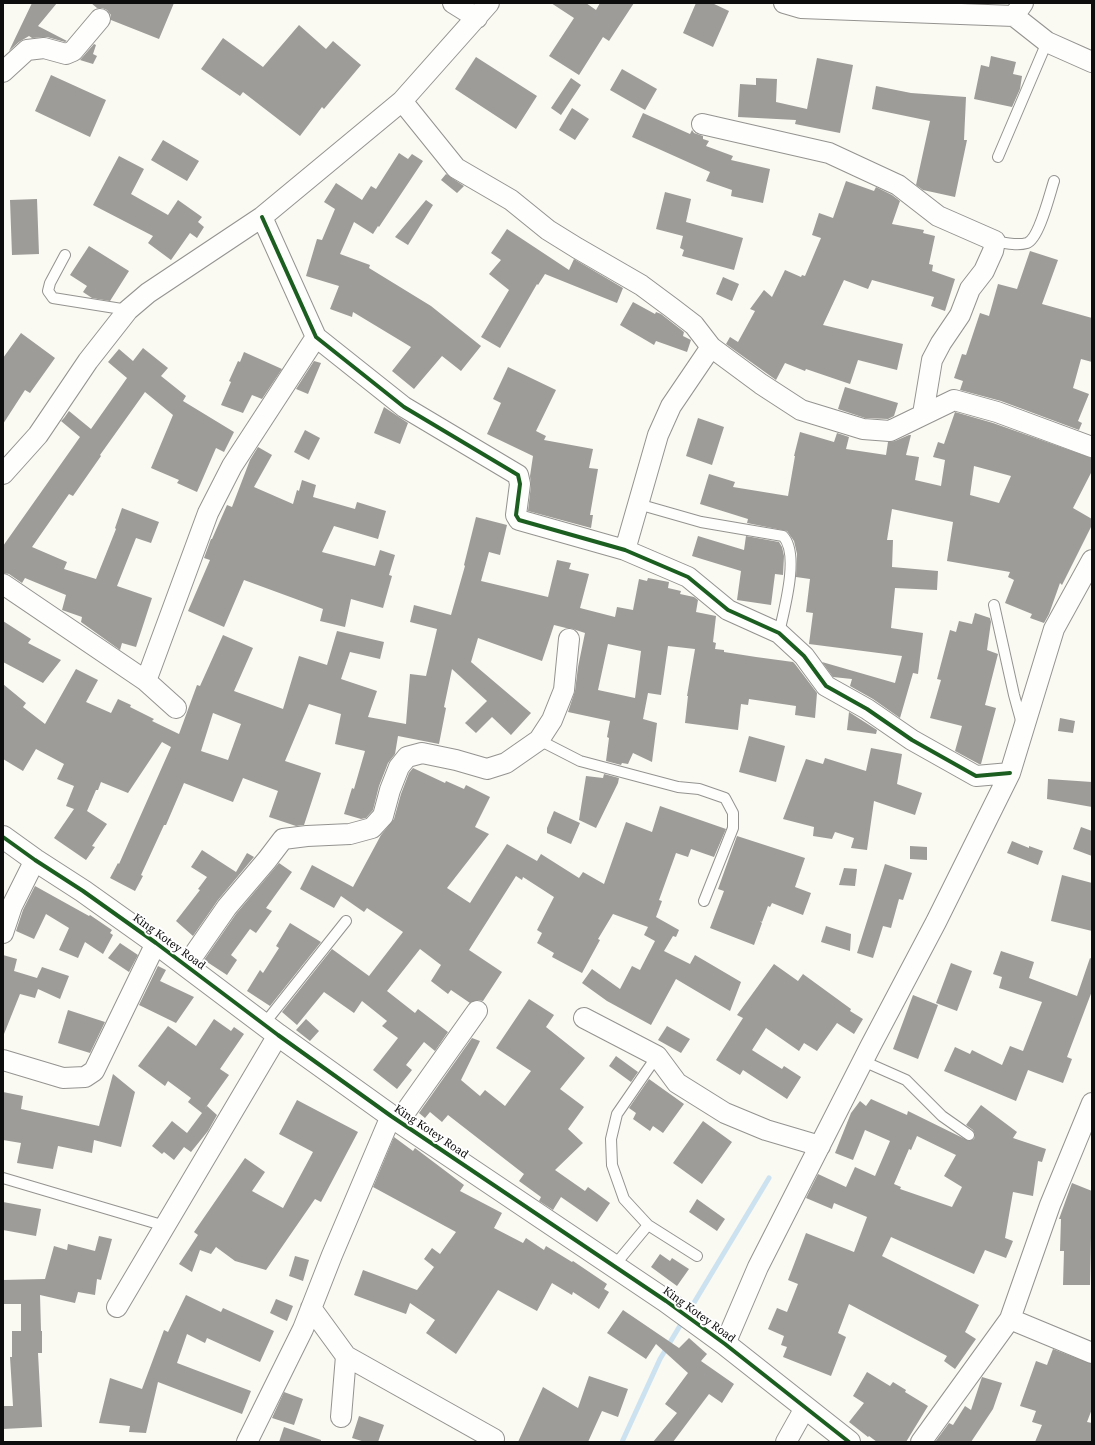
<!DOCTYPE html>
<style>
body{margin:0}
#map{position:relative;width:1095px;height:1445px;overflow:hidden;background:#faf9f2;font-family:"Noto Serif",serif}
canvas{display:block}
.frame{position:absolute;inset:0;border:4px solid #0d0d0d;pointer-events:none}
</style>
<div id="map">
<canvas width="1095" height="1445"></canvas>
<div class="frame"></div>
</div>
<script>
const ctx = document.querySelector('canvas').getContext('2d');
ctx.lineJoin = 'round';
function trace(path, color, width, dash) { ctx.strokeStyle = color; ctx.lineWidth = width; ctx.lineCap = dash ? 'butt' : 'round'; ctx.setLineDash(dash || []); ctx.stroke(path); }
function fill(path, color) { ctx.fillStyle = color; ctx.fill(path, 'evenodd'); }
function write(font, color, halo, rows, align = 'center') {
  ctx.font = font + ' "Noto Serif",serif'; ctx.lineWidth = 4; ctx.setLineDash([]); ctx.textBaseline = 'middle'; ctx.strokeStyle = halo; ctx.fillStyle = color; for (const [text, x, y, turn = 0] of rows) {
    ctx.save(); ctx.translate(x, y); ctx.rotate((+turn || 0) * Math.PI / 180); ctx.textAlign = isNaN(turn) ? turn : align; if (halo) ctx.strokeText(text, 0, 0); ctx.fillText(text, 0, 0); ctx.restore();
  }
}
trace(new Path2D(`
 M689 1311 769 1178
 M622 1442 660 1359 684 1319`), '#cce2f1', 5);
fill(new Path2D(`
 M32 3H57L38 26 67 41 65 42 47 37 32 38 29 36 19 42 9 51Z
 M91 3H174L159 39 111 20V15L107 10 102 8H97Z
 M551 3H586L596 10 600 3H634L609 41 603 37 579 75 549 56 574 18Z
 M696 3H712L729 11 713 47 683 33Z
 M299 25 326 49 333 41 361 65 324 109 322 107 300 136 243 92 240 96 201 69 223 38 263 67Z
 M94 44 96 45 93 54 97 56 93 64 80 60Z
 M991 56 1016 62 1013 74 1022 76 1020 89 1012 107 974 99 981 65 989 67Z
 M476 57 537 96 516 129 455 89Z
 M817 58 853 65 840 133 795 124 796 120 738 117 740 84 756 85V78L777 79 776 102 807 109Z
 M622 69 657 89 645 110 610 90Z
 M51 75 106 100 90 137 35 111Z
 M571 78 581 85 561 115 551 108Z
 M876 86 911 93 966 97 964 140H967L955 197 923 190 916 185 930 121 872 109Z
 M572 108 589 119 575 140 559 130Z
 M643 113 690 134 692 130 694 133 703 136V139L709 141 706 146 733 156 731 160 770 169 763 203 731 196 732 190 706 181 710 172 632 137Z
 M163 140 199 161 187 181 151 160Z
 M399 153 408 159 412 154 423 161 379 227 378 226 373 234 354 222 340 254 370 265 369 268 431 306 481 346 461 371 442 356 414 389 392 371 411 347 353 312 352 317 330 309 339 286 306 276 317 239 322 240 335 209 324 202 336 183 362 200 371 186 376 189Z
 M119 156 144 169 131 194 168 215 178 200 202 217 198 222 204 227 197 238 190 233 171 260 148 243 153 236 93 205Z
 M446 174 464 186 457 193 441 180Z
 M846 181 874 191 876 187 892 195 900 201 892 224 924 230 923 233 935 236 929 264 933 265 932 271 955 279 945 311 931 306 934 297 872 280 868 289 844 280 823 325 903 344 897 370 858 360 850 384 806 369 805 371 785 363 776 380 726 344 730 337 738 342 755 311 750 309 764 290 772 297 785 270 801 277 802 275 805 276 821 238 812 235 819 213 833 218Z
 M665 192 691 199 686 222 743 238 734 270 682 256 684 250 680 248 683 236 656 229Z
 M37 199 39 254 12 255 10 200Z
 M426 200 433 205 408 245 395 237Z
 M507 229 569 270 574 259 623 288 617 303 545 274 538 285 537 284 500 348 481 337 509 290 489 274 501 260 491 253Z
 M89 246 129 271 110 301 92 298 83 292 87 286 70 275Z
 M1030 251 1058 260 1042 304 1092 318V362L1081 359 1073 388 1089 394 1078 421 1082 423 1079 430 1001 401 960 390 963 381 954 378 962 354 966 355 980 313 989 316 998 284 1017 289Z
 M723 277 739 284 732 301 716 294Z
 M633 302 655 314 656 312 661 314 684 332 683 336 691 340 687 352 656 341 654 345 620 325Z
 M21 333 55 358 30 393 25 390 3 424V358Z
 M143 348 168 368 161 376 186 396 183 401 234 432 224 452 216 448 197 492 177 483 179 480 151 468 173 415 145 392 100 455 101 456 73 496 69 494 32 547 67 562 64 569 96 579 116 529 115 528 122 508 159 522 151 543 136 538 117 586 152 598 136 647 122 643 120 650 81 622 82 617 62 610 66 595 25 578 22 583 9 574 3 573V546L80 437 61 421 64 418 69 411 91 429 127 378 108 362 119 349 133 361Z
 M244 352 282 369 262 399 252 395 243 413 221 405 231 382 229 381 238 361 240 362Z
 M314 361 321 363 308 394 296 389Z
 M508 367 556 390 536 431 546 436 544 440 593 449 589 468 598 469 590 515H593L591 528 528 511 531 485 530 476 533 456 487 434 501 403 493 399Z
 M845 387 898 403 894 416 888 419 865 418 838 409Z
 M384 407 408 423 400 444 374 433Z
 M955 412 993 423 1092 458V471L1073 508 1092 519V525L1062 585 1060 583 1049 614 1044 623 1030 618 1032 614 1005 603 1014 580 1008 577 1010 572 947 561 953 522 892 509 887 540H893L892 567 938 571 937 590 895 588 891 628 923 633 918 674 913 673 900 718 873 699 850 686 852 679 833 677 822 662 895 683 902 656 809 644 813 613 806 612 810 579 796 577 797 554 794 541 787 531 747 523 748 519 700 504 709 474 735 482 733 487 788 496 795 456H794L800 432 834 442 837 433 849 437 846 449 886 455 888 442 895 441 909 435H911L906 455 919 457 915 480 941 486 945 460 933 457 938 442 944 444ZM974 466 1011 476 999 503 970 495Z
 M698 418 724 427 712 465 686 456Z
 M305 430 320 438 309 460 294 452Z
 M258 447 272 455 254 487 293 504 297 490 299 491 302 480 316 485 313 497 355 509 357 502 386 511 378 539 334 526 322 552 375 566 380 550 395 555 389 575 392 576 383 608 351 599 345 627 320 621 323 609 244 580 224 627 188 611 210 560 204 558 211 539H212L227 505 232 507 250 460Z
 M476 517 507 525 500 555 489 552 481 581 548 597 557 560 571 563 569 569 589 574 580 608 615 617 617 607 633 610 639 579 647 581 648 578 669 582 668 588 681 591 680 594 694 597 698 600 696 612 716 616 713 642 716 643 715 649 724 650V652L756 657 793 662 795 664 817 693 815 718 795 715 796 706 749 699 748 705 741 704 738 730 685 723 688 696H687L695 649 668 646 661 695 648 693 643 719 657 723 652 762 633 753 628 764 622 763 621 765 606 761 609 738 607 737 610 721 568 712 575 691 578 667 585 633 570 628H566L554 625 542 661 478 638 471 662 531 713 511 735 492 717 476 733 465 723 487 701 452 669 444 707 446 708 439 744 398 736 395 754 388 763 379 786 373 810 366 818 361 819 344 814 352 788 354 789 365 751 335 744 341 714 309 704 285 761 321 773 304 825 296 826 269 817 278 791 243 778 233 802 184 783 166 825H164L141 875 143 876 135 891 110 878 118 863 119 864 171 747 162 742 128 793 101 782 98 790H96L87 811 107 824 92 846 95 847 86 860 54 838 74 809 66 806 74 786 57 779 64 764 36 749 23 771 3 759V684L26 703 23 707 45 724 76 669 98 680 86 702 111 713 118 699 131 705 130 707 154 719 152 721 179 734 197 685 200 686 223 635 253 648 234 691 283 709 299 656 327 665 337 631 384 642 380 659 350 652 341 679 377 691 368 717 406 724 410 674 426 676 437 629 410 622 414 605 451 615 465 566 464 565ZM608 644 641 651 635 698 598 690ZM213 713 241 724 228 760 201 751Z
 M698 536 744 550 746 536 779 542 782 547 784 556 783 575 775 574 771 605 737 600 741 571 692 556Z
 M975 613 990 618 991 622 987 650 998 654 985 705 996 708 981 764H979L955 751 962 726 930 718 941 680 937 679 950 630 956 632 959 621 972 624Z
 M3 621 31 639 28 643 61 660 43 683 3 662Z
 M849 712 877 730 876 734 847 730Z
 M1060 718 1075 721 1073 733 1058 731Z
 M749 736 785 746 776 782 739 772Z
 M871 748 902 754 897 784 922 793 915 815 874 801 867 850 851 848 854 838 835 832 832 839 813 836 814 827 783 819 806 759 823 764 825 758 866 771Z
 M413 768 445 783 446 781 464 789 466 785 490 797 475 827 489 834 447 888 470 903 507 844 537 861 541 854 579 878 583 872 604 884 626 822 652 832 660 806 726 829 714 857 691 849 688 857 676 853 659 900 662 901 656 917 679 930 676 937 673 936 664 951 690 964 695 955 741 982 730 1011 676 979 651 1025 607 1001 582 983 592 969 620 989 632 966 640 970 655 941 644 935 648 927 613 914 598 939 600 940 582 973 552 957 554 953 537 943 542 933 537 930 554 897 523 877 522 880 516 876 469 950 502 972 483 1001 478 1000 470 1003 451 990 448 994 431 981 441 965 420 949 387 991 415 1013 418 1009 448 1032 435 1051 424 1042 406 1065 412 1070 397 1089 373 1070 398 1038 382 1026 387 1021 362 1001 354 1013 324 992 297 1025 282 1012 332 949 369 976 403 932 367 908 364 912 341 896 334 908 300 889 312 865 353 887 381 835 394 819 401 794 409 773Z
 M604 774 619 778 618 783 596 828 579 820 586 776 603 778Z
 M1048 779 1092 782V807L1047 799Z
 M554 811 580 823 571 844 547 833V828Z
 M1081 827 1092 831V856L1073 849Z
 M737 836 805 858 795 887 811 893 803 915 772 903 770 907 768 906 762 922 760 921 762 923 754 945 710 928 724 891 718 889Z
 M1012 841 1029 848V846L1043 851 1038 865 1007 853Z
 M910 846 927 847V860L910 859Z
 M202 850 236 872 247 853 254 857 218 900 193 936 176 921 200 890 198 889 207 877 191 867Z
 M279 863 292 872 266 908 272 911 256 933 250 929 231 955 237 960 227 975 204 960 236 914Z
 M885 864 912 873 903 900 899 899 891 928 883 926 873 958 857 953Z
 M844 868 857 869 855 886 839 885Z
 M1062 875 1092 883V931L1051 921Z
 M35 886 89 916 90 915 112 930 110 933 113 935 103 954 85 942 78 958 59 950 69 928 46 914 34 939 16 931 23 910Z
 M290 923 321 942 270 1006 247 991 260 970 263 973 279 948 276 946Z
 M826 926 851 934 850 951 821 942Z
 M120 943 138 955 129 972 108 958Z
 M1001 951 1034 962 1029 978 1077 996 1090 958 1092 959V991L1067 1057 1072 1059 1063 1083 1028 1070 1016 1101 944 1071 955 1047 970 1054 972 1050 1002 1065 1010 1046 1023 1051 1042 1002 999 988 1002 977 993 974Z
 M3 955 17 959 14 971 37 978 42 967 69 976 60 999 38 989 35 998 20 994 4 1034H3Z
 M951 963 972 971 957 1011 936 1003Z
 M774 964 798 981 803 974 851 1009 850 1011 863 1019 854 1034 837 1023 817 1051 804 1043 799 1051 766 1028 752 1050 782 1069 784 1066 801 1077 787 1099 743 1070 740 1075 716 1060 743 1018 737 1015Z
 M158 966 166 970 160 981 194 997 176 1023 139 1005Z
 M913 995 938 1005 918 1059 893 1049Z
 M529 999 554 1015 546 1027 585 1058 560 1089 584 1107 568 1129 583 1143 555 1170 585 1191 588 1187 610 1203 597 1222 561 1197 553 1210 539 1201 541 1197 519 1181 524 1174 448 1115 442 1122 430 1112 425 1118 419 1113 472 1038 480 1041 461 1080 480 1096 485 1090 505 1106 531 1071 496 1048Z
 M68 1010 105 1022 90 1053 58 1043Z
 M214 1019 231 1031 234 1027 244 1034 220 1069 229 1075 204 1110 207 1106 217 1115 208 1131 191 1152 184 1147 174 1160 164 1152 162 1154 152 1146 172 1121 187 1133 202 1113 188 1102 191 1098 168 1081 165 1086 138 1066 168 1026 196 1046Z
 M306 1019 319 1031 310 1041 296 1030Z
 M667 1026 690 1039 681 1053 658 1040Z
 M616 1056 638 1072 631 1082 609 1066Z
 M113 1074 135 1092 121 1147 94 1140 92 1153 58 1146 53 1169 17 1163 21 1143 3 1140V1092L23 1096 21 1109 99 1126Z
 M649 1079 684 1104 663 1133 653 1126 650 1131 633 1119 636 1113 629 1108Z
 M871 1099 907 1115 908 1111 969 1141 974 1139 975 1135 973 1130 966 1125 981 1105 1017 1132 1013 1138 1046 1149 1042 1162 1038 1161 1033 1196 1013 1192 1005 1238 1013 1241 1006 1258 985 1250 974 1274 891 1237 882 1256 979 1305 965 1332 976 1339 955 1369 944 1361 947 1356 849 1304 838 1333 846 1337 831 1376 783 1357 787 1347 781 1345 784 1336 768 1329 777 1308 787 1312 798 1284 788 1280 806 1233 854 1252 867 1217 834 1203 832 1209 806 1198 818 1174 846 1187 855 1167 875 1176 890 1141 865 1130 853 1160 835 1153 851 1113 860 1101 866 1106ZM917 1136 956 1155 944 1176 962 1187 952 1207 900 1189 901 1187 894 1184 909 1149 911 1150Z
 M297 1100 358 1132 321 1202 315 1199 266 1270 235 1261 216 1247 211 1254 200 1250 192 1272 179 1264 198 1235 194 1232 245 1158 265 1172 252 1191 283 1208 313 1152 279 1134Z
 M703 1121 732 1142 702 1184 673 1163Z
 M394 1137 413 1151 415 1148 464 1185 460 1191 502 1213 494 1228 523 1243 526 1238 544 1250 546 1246 572 1262 573 1261 607 1284 604 1289 609 1292 599 1309 573 1292 572 1295 552 1283 537 1311 498 1290 456 1354 426 1333 435 1320 410 1303 406 1314 354 1295 363 1270 417 1290 434 1267 424 1259 432 1248 440 1254 456 1232 373 1187Z
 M1072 1183 1092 1191 1090 1285H1063L1064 1251H1060L1061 1219H1059Z
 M697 1199 725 1219 717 1231 689 1212Z
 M3 1202 41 1209 36 1236 3 1230Z
 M99 1236 112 1239 101 1280 97 1279 95 1295 78 1292 75 1303 40 1295 41 1331H42V1353H38L42 1427 3 1429V1406H13L10 1357H12V1331H21V1304H3V1280L45 1279 54 1246 67 1250 68 1244 95 1251Z
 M660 1254 670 1261 672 1258 689 1269 677 1286 651 1267Z
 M295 1256 309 1260 303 1281 289 1276Z
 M186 1295 221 1312 223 1308 274 1331 260 1362 207 1338 205 1343 187 1334 177 1363 251 1391 242 1414 158 1382 146 1433 129 1432 130 1426 99 1423 110 1378 142 1389 164 1330 168 1332Z
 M276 1299 293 1306 287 1321 270 1313Z
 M623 1310 679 1348 689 1338 707 1354 701 1361 734 1384 722 1403 709 1394 673 1442H653L677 1413 665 1404 688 1373 656 1344 646 1359 607 1333Z
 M1053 1349 1092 1364V1409L1087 1422 1092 1423V1442H1035L1042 1425 1032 1422 1036 1411 1020 1406 1036 1361 1047 1365Z
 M867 1372 890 1386 893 1382 906 1390 905 1392 928 1406 906 1442H877L869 1436 868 1437 849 1422 864 1403 853 1396Z
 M589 1376 628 1389 618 1417 602 1411 588 1442H518L543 1387 578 1408Z
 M982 1377 1002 1383 993 1409 971 1442H935L949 1423 953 1425 965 1406 971 1410Z
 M284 1392 303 1399 294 1425 272 1418Z
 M359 1416 384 1425 378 1442H365L352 1438Z
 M284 1427 321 1440V1442H279Z`), '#9e9c98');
const service = new Path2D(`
 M998 157 1047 42
 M995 241C1005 243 1017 246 1027 243 1039 239 1050 193 1054 181
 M65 255 50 283 48 291 53 298 128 310
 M638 504 701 522 783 536C800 554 784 610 779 633
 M994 605 1014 695 1022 724
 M539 740 580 761 678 787 699 789 725 798 733 813V828L704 901
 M264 1024 346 921
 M657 1056 617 1114 611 1139 612 1165 624 1199 635 1211 648 1225 697 1256
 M863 1061 906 1080 942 1116 969 1135
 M3 1178 165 1226
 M614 1266 648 1225`);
const minor = new Path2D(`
 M453 3 477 18
 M784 3 801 8 1014 16 1023 3
 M1014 16 1047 42 1092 62
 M3 72 27 50 44 48 66 54 73 51 100 19
 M402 101 456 168 511 200 548 230 577 248 641 285 672 308 694 325 711 347 761 384 801 410 863 429 890 431 954 400 997 412 1092 447
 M702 124 829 153 898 185 938 216 995 241 993 251 984 271 970 289 960 315 941 343 932 360 923 414
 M262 217 316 337 404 407 518 475 520 484 516 515 519 520 625 550 688 577 728 610 779 633 804 656 826 686 867 709 912 740 976 776 1010 773
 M3 474 38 435 88 361 128 310 148 293 262 217 402 101 489 3
 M625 550 658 435 671 406 711 347
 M3 584 146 681 176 708
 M146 681 208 513 232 466 316 337
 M3 933 12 906 35 860
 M186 966 227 907 267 860 283 839 307 836 350 834 372 828 383 816 390 790 399 767 407 757 422 753 456 760 487 769 506 763 539 740 552 720 564 690 569 639
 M584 1018 657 1056 677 1083 725 1113 766 1130 820 1146
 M3 1060 63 1078 85 1077 94 1071 156 943
 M399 1121 477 1011
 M117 1307 278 1035
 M311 1308 346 1356 494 1439
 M1010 1319 1092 1353
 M725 1344 758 1267 870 1047 936 922 1010 773 1054 629 1092 560
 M341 1417 346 1356
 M247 1442 303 1329 332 1255 391 1116
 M786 1442 805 1408
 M921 1442 1010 1319 1050 1205 1092 1103`);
const tertiary = new Path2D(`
 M3 837 35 860 83 891 156 943 278 1035 391 1116 666 1301 725 1344 849 1442`);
trace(service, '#949390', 12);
trace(minor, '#949390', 22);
trace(tertiary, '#949390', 24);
trace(service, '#fefefd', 10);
trace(minor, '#fefefd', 20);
trace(tertiary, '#fefefd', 22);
trace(new Path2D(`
 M262 217 316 337 404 407 518 475 520 484 516 515 519 520 625 550 688 577 728 610 779 633 804 656 826 686 867 709 912 740 976 776 1010 773
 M3 837 35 860 83 891 156 943 278 1035 391 1116 666 1301 725 1344 849 1442`), '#1b5e20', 4);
write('11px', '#0d0d0d', '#fff', [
 ["King Kotey Road",169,942,36],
 ["King Kotey Road",431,1132,34],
 ["King Kotey Road",699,1315,36]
]);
</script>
